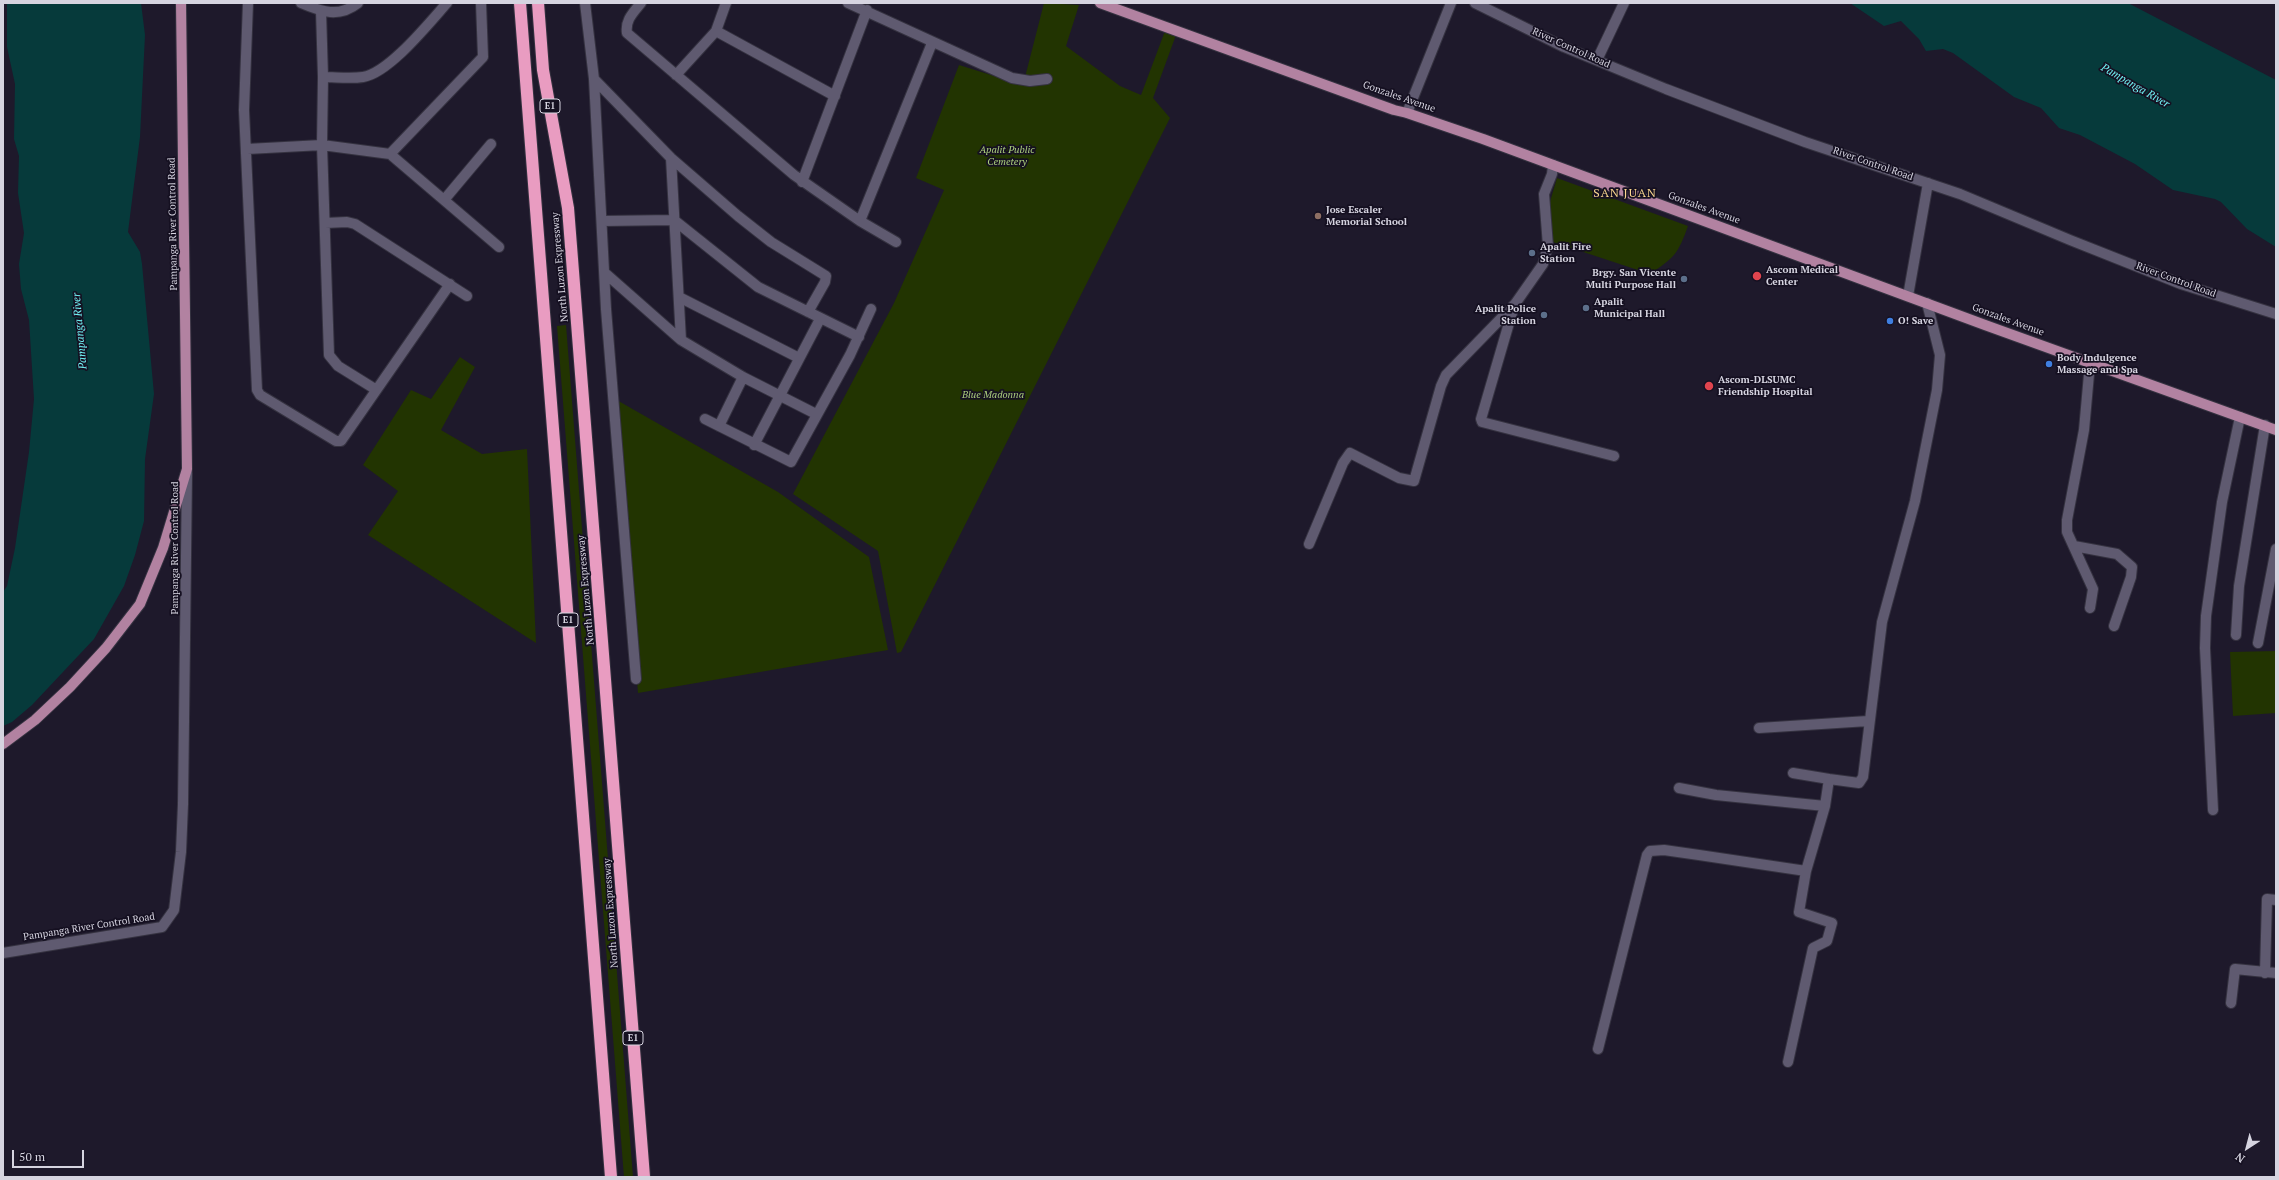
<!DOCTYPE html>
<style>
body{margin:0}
#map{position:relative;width:2279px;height:1180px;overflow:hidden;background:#1e192b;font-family:"PT Serif",serif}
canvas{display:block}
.frame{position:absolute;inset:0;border:4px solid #d6d4e0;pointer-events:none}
.north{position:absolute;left:2227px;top:1128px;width:40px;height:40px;-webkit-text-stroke:3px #151021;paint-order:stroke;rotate:216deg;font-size:11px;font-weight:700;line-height:16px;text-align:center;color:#d6d4e0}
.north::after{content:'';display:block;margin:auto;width:14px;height:18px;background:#d6d4e0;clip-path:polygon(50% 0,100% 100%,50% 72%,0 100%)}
.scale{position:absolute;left:12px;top:1150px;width:72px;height:18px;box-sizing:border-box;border:2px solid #d6d4e0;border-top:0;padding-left:5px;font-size:12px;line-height:14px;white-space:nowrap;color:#d6d4e0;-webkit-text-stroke:3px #151021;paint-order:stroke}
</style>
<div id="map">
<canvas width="2279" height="1180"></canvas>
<div class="frame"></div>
<div class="north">N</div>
<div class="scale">50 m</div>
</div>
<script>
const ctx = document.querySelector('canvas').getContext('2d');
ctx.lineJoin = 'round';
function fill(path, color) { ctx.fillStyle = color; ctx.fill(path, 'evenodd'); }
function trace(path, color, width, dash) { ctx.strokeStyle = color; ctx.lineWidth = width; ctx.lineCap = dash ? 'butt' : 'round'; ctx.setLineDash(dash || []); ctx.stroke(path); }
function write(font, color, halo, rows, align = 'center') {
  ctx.font = font + ' "PT Serif",serif'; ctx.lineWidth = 3.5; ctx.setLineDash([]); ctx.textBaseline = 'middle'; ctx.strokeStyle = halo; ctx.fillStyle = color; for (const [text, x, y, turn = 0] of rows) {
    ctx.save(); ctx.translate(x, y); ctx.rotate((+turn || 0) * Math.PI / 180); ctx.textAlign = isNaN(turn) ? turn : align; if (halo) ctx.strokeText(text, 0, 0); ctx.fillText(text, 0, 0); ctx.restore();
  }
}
fill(new Path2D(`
 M1044 3 1079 5 1066 46 1120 86 1141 95 1165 31 1176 35 1153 98 1170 118 901 652 897 653 878 551 793 494 894 303 944 190 916 178 959 65 1023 85Z
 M1557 178 1688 226C1678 254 1675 257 1650 274L1553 242 1549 205Z
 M566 325 633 1177H624L557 326Z
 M460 357 475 367 441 430 482 454 527 449 536 643 368 535 398 491 363 465 411 390 431 399Z
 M615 399 778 492 869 557 888 650 638 693Z
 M2276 651V713L2233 716 2230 652Z`), '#223401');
fill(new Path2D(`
 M7 3H141L145 35 140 137 128 232 140 252 142 264 154 394 145 459 144 521 135 555 124 586 94 639 32 705 12 722 3 726V592L7 586 15 548 29 452 34 399 29 320 21 289 19 264 24 233 18 193 19 156 14 139 15 84 7 47Z
 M1850 3H2128L2276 80V247L2247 229 2221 202 2215 199 2173 190 2135 164 2080 135 2059 128 2041 108 2014 97 1953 53 1943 49 1926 51 1919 39 1901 21 1884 26Z`), '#063a3b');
const minor = new Path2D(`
 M248 3 244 110 257 390 260 395 336 441H341L450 284
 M301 3C322 12 339 18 358 3
 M585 3 594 79 606 309 636 679
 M641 3C633 13 625 20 627 33L794 175 860 221 896 242
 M848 3 1012 78 1030 81 1047 79
 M1475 3 1564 47 1666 89 1805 142 1960 194 2070 240 2181 284 2276 314
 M321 11 323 77 322 145 329 355 338 366 375 389
 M716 31 835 96
 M1597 60 1624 3
 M676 75 716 31 726 3
 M323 77C336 77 350 79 363 77 389 73 429 23 447 3
 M594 79 671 158 738 216 771 242 826 276 825 282 808 312
 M1407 113 1451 3
 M247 149 322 145 390 154 483 57 481 3
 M390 154 499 247
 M671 158 681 340
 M802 182 867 10
 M444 200 491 144
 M602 221 674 220 758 287 859 337
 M860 221 932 43
 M325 223 347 222 355 224 467 296
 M605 273 681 340 743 377 816 414
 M1908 296 1928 183
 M679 297 799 358
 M1514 306 1481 419 1482 422 1614 456
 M2090 363 2084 430 2067 520V532L2093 589 2090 608
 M705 419 791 462 850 355 871 309
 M719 426 743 377
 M754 445 820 319
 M1309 544 1343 463 1350 453 1399 478 1414 481 1441 386 1446 375 1515 304 1543 264 1548 246 1544 194 1552 174 1553 165
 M2074 546 2117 554 2132 567 2131 577 2114 626
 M2236 635 2239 586 2265 425
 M2258 643 2276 549
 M1759 728 1868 721
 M1793 773 1829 779
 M1679 788 1716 795 1825 806
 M2213 810 2205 648 2206 616 2222 502 2240 417
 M3 953 162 927 174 910 181 852 183 804 187 473
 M2265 973 2267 899 2276 900
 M2231 1003 2235 969 2276 973
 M1598 1049 1647 855 1650 851 1664 850 1699 855 1806 871
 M1788 1062 1813 948 1827 941 1832 923 1799 912 1806 871 1825 806 1829 779 1859 783 1863 777 1882 622 1915 501 1937 390 1940 355 1927 303`);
const major = new Path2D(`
 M1100 3 1394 110 1407 113 1483 139 1985 325 2276 430
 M3 744 35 720 70 687 106 648 140 604 163 548 187 469 181 3`);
const highway = new Path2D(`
 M520 3 611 1177
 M538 3 543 70 568 208 644 1177`);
trace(minor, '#353240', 12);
trace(major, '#353240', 12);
trace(highway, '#353240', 14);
trace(minor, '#5f5a70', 10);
trace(major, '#b282a1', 10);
trace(highway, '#e99cc1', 12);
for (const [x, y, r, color] of [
 [1318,216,4,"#8d6e63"],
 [1532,253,4,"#5c6f8a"],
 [1757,276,5,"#e0444e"],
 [1684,279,4,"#5c6f8a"],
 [1586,308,4,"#5c6f8a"],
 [1544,315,4,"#5c6f8a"],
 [1890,321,4,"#3f7fe0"],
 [2049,364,4,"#3f7fe0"],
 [1709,386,5,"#e0444e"]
]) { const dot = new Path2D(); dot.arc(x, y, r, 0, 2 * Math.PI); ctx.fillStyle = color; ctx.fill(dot); trace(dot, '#151021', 1.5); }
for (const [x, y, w] of [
 [550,106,20],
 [568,620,20],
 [633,1038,20]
]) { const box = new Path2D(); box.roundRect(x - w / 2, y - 7, w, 14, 3); ctx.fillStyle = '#151021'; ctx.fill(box); trace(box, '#d6d4e0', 1); }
write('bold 9px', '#d6d4e0', null, [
 ["E1",550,106],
 ["E1",568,620],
 ["E1",633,1038]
]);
write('10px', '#d6d4e0', '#151021', [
 ["River Control Road",1571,48,24],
 ["Gonzales Avenue",1399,97,19],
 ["River Control Road",1873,164,19],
 ["Gonzales Avenue",1704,208,20],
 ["Pampanga River Control Road",173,224,-91],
 ["North Luzon Expressway",560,267,-95],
 ["River Control Road",2176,280,20],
 ["Gonzales Avenue",2008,320,20],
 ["Pampanga River Control Road",175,548,-90],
 ["North Luzon Expressway",586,590,-95],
 ["North Luzon Expressway",611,913,-94],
 ["Pampanga River Control Road",89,927,-9]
]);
write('italic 10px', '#accf7d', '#151021', [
 ["Apalit Public",1007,150],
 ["Cemetery",1007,162],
 ["Blue Madonna",993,395]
]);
write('bold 10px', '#d6d4e0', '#151021', [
 ["Jose Escaler",1326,210],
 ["Memorial School",1326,222],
 ["Apalit Fire",1540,247],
 ["Station",1540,259],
 ["Ascom Medical",1766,270],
 ["Center",1766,282],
 ["Brgy. San Vicente",1676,273,"right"],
 ["Multi Purpose Hall",1676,285,"right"],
 ["Apalit",1594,302],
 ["Municipal Hall",1594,314],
 ["Apalit Police",1536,309,"right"],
 ["Station",1536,321,"right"],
 ["O! Save",1898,321],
 ["Body Indulgence",2057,358],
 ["Massage and Spa",2057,370],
 ["Ascom-DLSUMC",1718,380],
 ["Friendship Hospital",1718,392]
], 'left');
write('italic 11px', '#71f2f5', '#151021', [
 ["Pampanga River",2135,86,30],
 ["Pampanga River",80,331,-95]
]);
ctx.letterSpacing = '1px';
write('12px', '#fbd88f', '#151021', [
 ["SAN JUAN",1625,194]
]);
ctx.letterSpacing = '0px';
</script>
